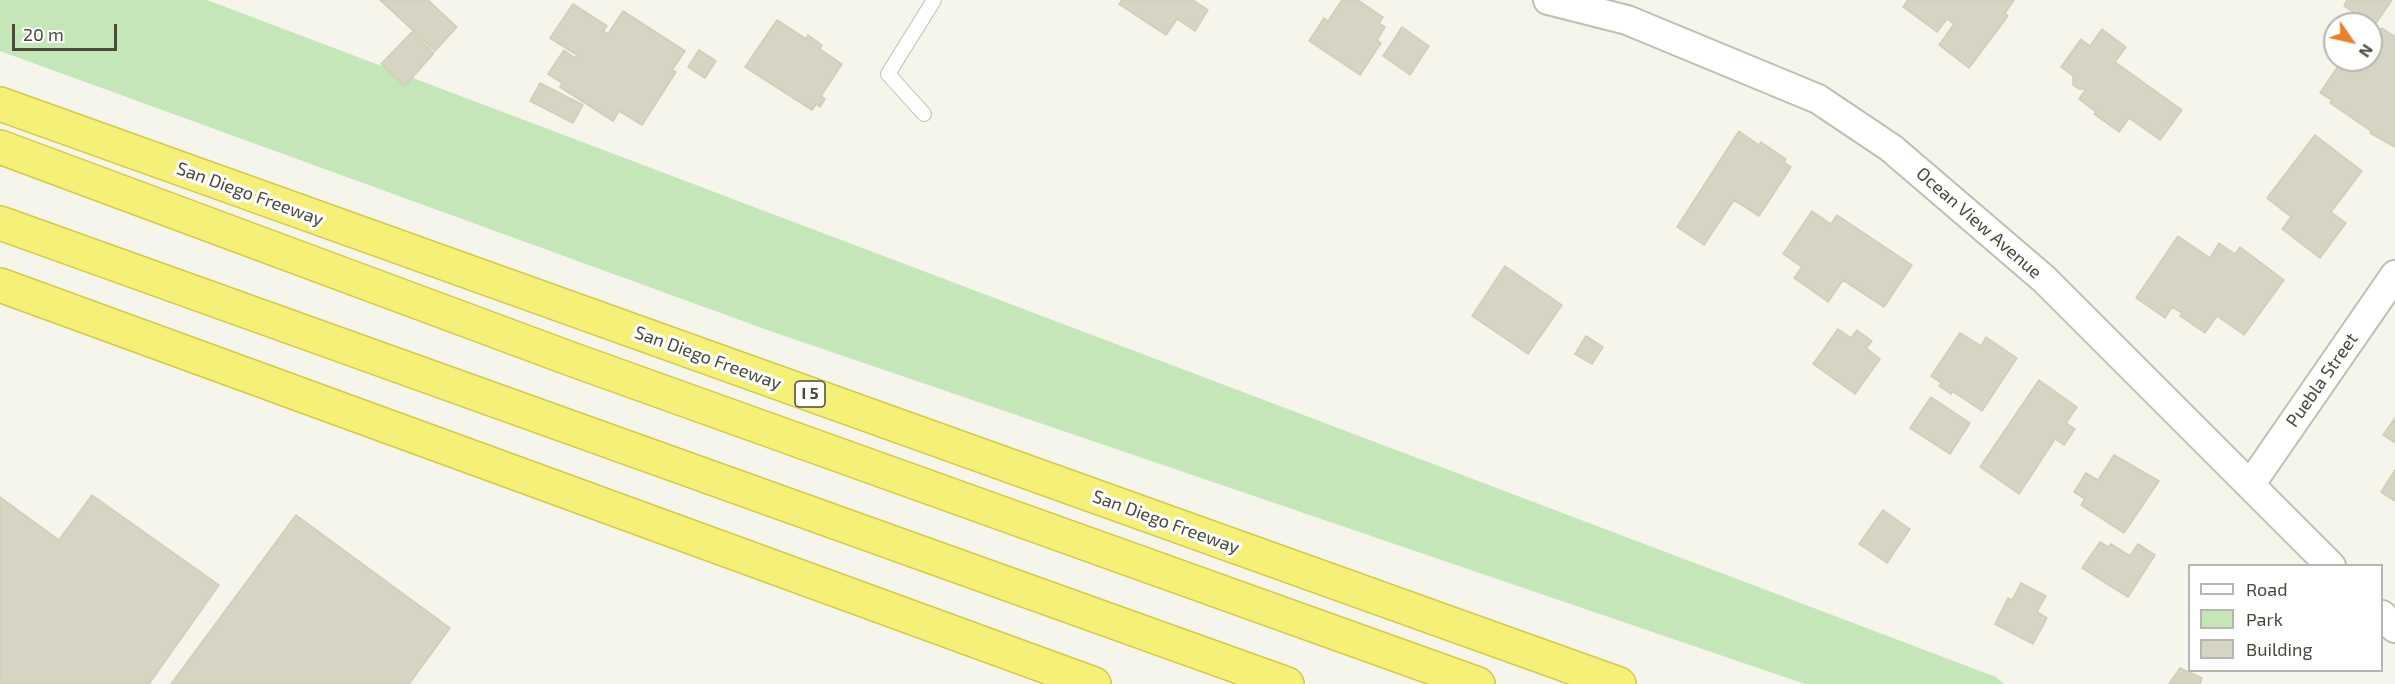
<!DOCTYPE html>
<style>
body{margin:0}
#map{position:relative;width:2395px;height:684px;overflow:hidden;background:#f5f5ec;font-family:"Exo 2",sans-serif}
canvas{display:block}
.legend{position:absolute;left:2188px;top:564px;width:195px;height:108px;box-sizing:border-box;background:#fff;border:2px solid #b6b6b0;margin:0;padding:8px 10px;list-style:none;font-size:18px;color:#49483a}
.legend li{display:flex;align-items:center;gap:12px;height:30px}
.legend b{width:30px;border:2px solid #b6b6b0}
.north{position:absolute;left:2323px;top:12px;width:60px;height:60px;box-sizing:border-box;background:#fff;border:2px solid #b6b6b0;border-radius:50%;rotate:124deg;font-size:16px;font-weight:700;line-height:24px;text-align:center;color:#49483a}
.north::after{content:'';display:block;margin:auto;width:21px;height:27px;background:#ec812c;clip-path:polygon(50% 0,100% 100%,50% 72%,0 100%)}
.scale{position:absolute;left:12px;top:24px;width:105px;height:27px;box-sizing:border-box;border:3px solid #49483a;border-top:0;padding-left:8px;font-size:18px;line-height:21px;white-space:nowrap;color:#49483a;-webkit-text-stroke:4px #fff;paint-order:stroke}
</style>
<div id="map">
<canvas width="2395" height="684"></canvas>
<ul class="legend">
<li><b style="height:8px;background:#fff"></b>Road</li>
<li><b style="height:16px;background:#c4e6b8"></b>Park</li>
<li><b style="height:16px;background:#d6d4c2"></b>Building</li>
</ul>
<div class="north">N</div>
<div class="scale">20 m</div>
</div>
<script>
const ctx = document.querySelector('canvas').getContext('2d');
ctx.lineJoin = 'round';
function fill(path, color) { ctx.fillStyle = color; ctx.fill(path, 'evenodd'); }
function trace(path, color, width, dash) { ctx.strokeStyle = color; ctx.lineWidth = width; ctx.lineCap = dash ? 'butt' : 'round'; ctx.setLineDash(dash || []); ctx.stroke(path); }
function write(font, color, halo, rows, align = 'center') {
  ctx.font = font + ' "Exo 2",sans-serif'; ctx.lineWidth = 6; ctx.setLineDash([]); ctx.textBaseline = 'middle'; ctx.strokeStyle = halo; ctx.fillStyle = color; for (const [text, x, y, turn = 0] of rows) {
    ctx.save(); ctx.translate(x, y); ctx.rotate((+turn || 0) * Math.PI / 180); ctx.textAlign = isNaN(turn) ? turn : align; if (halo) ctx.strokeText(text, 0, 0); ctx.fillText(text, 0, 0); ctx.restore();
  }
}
fill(new Path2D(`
 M0 0H207L1996 677 2004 684H1805L773 332 0 51Z`), '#c4e6b8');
const building = new Path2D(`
 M380 0H428L457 27 435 51Z
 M1122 0H1193L1208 10 1195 31 1177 19 1166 35 1119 4Z
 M1342 0H1358L1383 17 1379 23 1385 27 1377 40 1381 43 1360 75 1309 41 1324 18 1328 21Z
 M1908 0H2014L2005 13 2008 16 1969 68 1939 45 1954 24 1947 19 1937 32 1903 7Z
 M2347 0H2392L2374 26 2344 6Z
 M573 4 607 26 603 31 608 34 623 11 685 51 672 70 676 72 642 125 619 111 613 121 560 87 562 83 548 74 564 50 575 58 577 55 550 38Z
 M777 20 806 39 808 35 822 45 820 49 842 64 821 96 825 99 820 107 816 104 812 110 745 67Z
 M1402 27 1429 46 1410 75 1383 56Z
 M2382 28 2395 37V147L2370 133 2371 131 2330 103 2332 100 2320 93 2342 60H2371V32L2376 35Z
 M2102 29 2126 47 2115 62 2182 110 2160 140 2129 118 2119 132 2094 114 2096 112 2079 99 2086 89H2079L2073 85V76L2061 67 2081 39 2090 46Z
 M412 32 434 53 405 86 381 64Z
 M699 50 716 61 705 78 688 67Z
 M540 83 583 105 573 123 530 101Z
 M1739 131 1759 145 1761 142 1786 159 1784 162 1791 167 1759 216 1734 200 1704 245 1677 227Z
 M2315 135 2362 171 2331 212 2346 223 2320 258 2282 229 2291 217 2267 198Z
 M1812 211 1831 224 1837 215 1912 265 1884 307 1843 280 1828 302 1794 278 1802 267 1783 254Z
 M2178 236 2210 258 2219 243 2235 254 2240 247 2284 280 2244 335 2217 316 2205 333 2180 316 2182 313 2172 307 2165 318 2136 298Z
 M1505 266 1562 305 1528 354 1472 316Z
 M1838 329 1851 338 1857 330 1872 341 1866 348 1880 359 1855 394 1813 364Z
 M1960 333 1981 346 1986 337 2017 358 1982 411 1952 391 1951 394 1939 386 1941 383 1931 376Z
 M1586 336 1603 347 1592 364 1575 354Z
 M2039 380 2077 407 2066 423 2075 429 2064 445 2055 439 2019 494 1980 467Z
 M1931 397 1970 423 1950 454 1910 428Z
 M2395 418V443L2383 435Z
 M2114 455 2159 481 2124 533 2081 505 2085 499 2074 492 2086 473 2098 480Z
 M2395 470V501L2381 492Z
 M92 495 219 585 149 684H0V497L59 540Z
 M1883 510 1910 529 1887 563 1859 544Z
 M296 515 450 628 409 684H171Z
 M2100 542 2108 547 2111 544 2130 556 2138 544 2155 555 2128 597 2082 568Z
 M2021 583 2046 596 2037 612 2047 618 2033 644 1995 624 2008 598 2012 600Z
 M2180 668 2202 678 2200 684H2169Z`);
fill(building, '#d6d4c2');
trace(building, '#d1ceb6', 1.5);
const lane = new Path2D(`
 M924 114 888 74 934 0`);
const street = new Path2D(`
 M1548 0 1627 20 1818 99 1891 148 2044 279 2331 566
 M2250 485 2395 275
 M2382 615 2395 628`);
const highway = new Path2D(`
 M0 104 1619 684
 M0 147 571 359 1478 684
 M0 223 1287 684
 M0 285 1094 684`);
trace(lane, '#c0bfaf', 16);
trace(street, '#c0bfaf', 32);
trace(highway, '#d4ca47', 36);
trace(lane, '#fff', 14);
trace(street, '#fff', 28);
trace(highway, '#f5f078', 33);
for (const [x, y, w] of [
 [810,394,30]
]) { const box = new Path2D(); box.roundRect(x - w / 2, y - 13, w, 26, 4.5); ctx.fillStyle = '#fff'; ctx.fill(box); trace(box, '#49483a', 1.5); }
write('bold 16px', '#49483a', null, [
 ["I 5",810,394]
]);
write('18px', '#49483a', '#fff', [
 ["San Diego Freeway",250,194,20],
 ["Ocean View Avenue",1979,223,41],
 ["San Diego Freeway",708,358,20],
 ["Puebla Street",2322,380,-55],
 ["San Diego Freeway",1166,522,20]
]);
</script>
